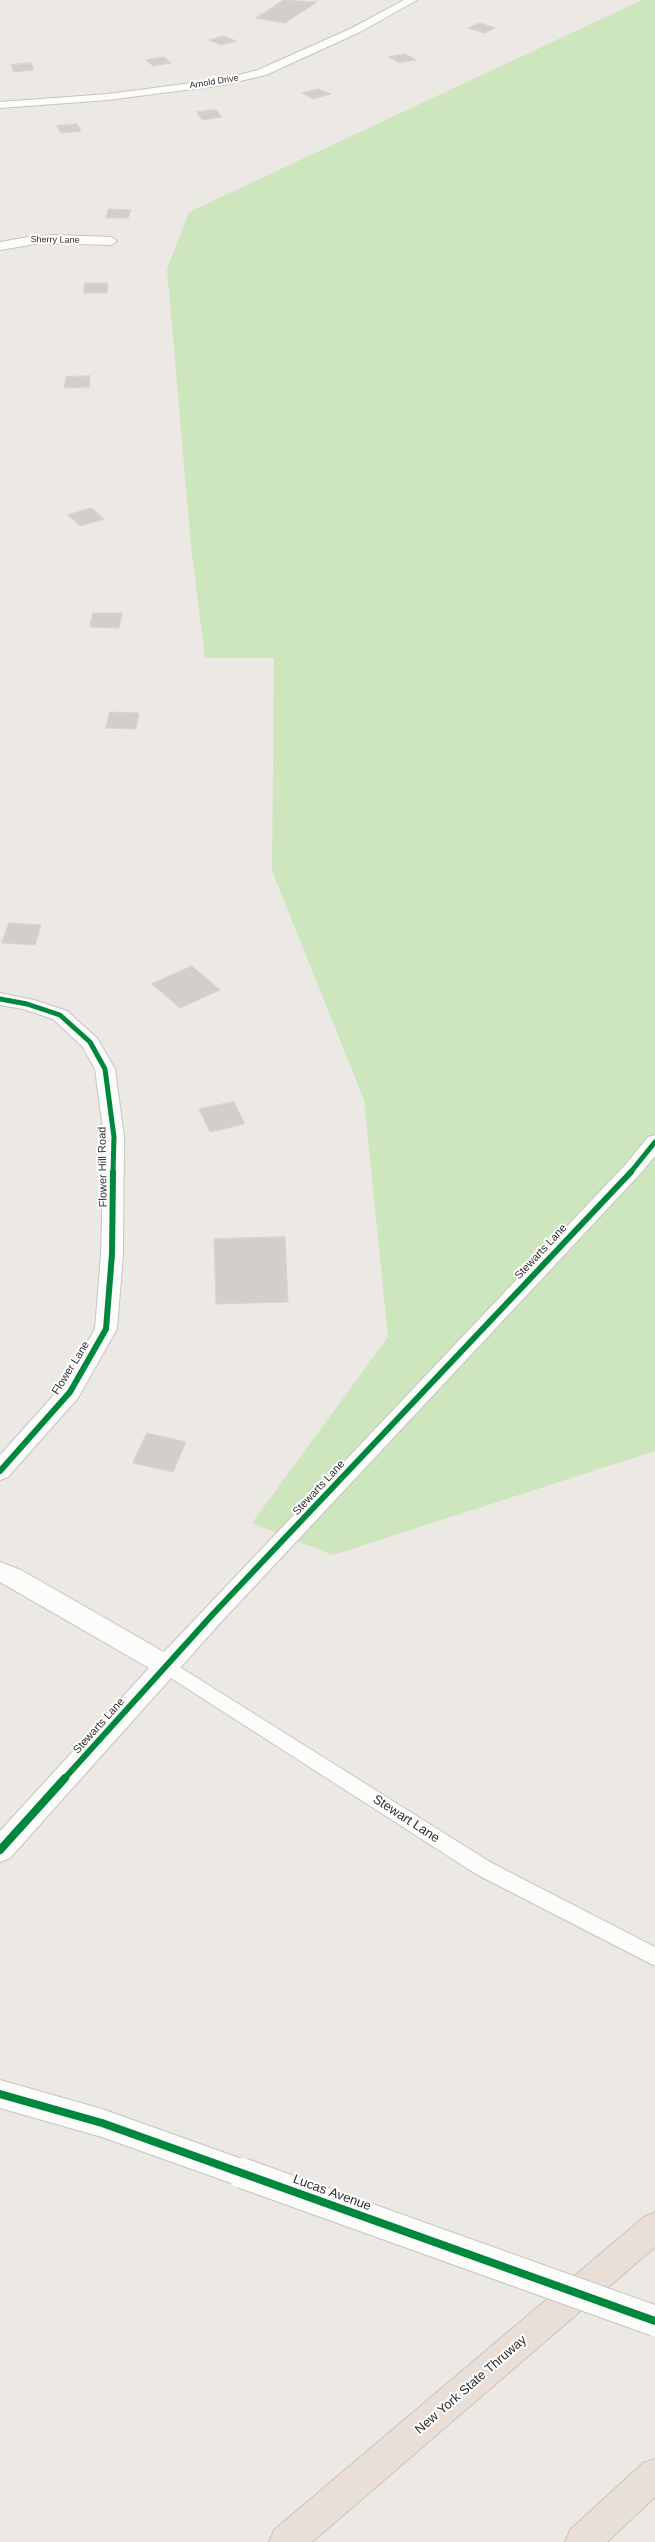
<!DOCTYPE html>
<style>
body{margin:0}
canvas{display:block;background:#ece8e4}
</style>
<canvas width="655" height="2542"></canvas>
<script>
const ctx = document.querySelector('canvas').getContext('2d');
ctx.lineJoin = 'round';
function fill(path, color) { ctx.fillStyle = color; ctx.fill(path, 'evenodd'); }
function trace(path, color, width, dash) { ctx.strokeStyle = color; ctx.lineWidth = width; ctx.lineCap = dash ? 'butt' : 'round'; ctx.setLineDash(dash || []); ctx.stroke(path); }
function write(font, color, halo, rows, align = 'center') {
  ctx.font = font + ' Helvetica,sans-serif'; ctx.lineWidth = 4; ctx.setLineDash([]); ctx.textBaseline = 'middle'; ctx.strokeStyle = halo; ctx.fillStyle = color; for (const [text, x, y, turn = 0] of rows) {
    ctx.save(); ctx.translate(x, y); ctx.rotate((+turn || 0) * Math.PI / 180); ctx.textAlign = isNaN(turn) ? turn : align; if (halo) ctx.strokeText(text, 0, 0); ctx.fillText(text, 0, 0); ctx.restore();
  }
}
fill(new Path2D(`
 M642 0H655V1451L333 1555 252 1523 388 1337 364 1100 272 871 274 658H205L191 546 167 269 189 212Z`), '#cee6be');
const building = new Path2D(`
 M284 0 317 2 285 23 256 18Z
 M480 23 495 28 484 33 468 28Z
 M224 36 236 41 221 45 209 40Z
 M405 54 416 60 399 63 389 57Z
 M164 57 171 63 153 66 146 60Z
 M31 63 34 70 14 72 11 65Z
 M318 89 331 94 314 99 302 93Z
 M216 110 222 117 202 120 197 112Z
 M77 124 81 131 61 133 57 126Z
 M109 209 131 210 128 218H106Z
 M85 283H108L107 293H84Z
 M90 376 89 387 64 388 66 377Z
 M92 508 104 519 80 526 68 515Z
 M93 613H122L119 628 90 627Z
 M110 712 139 713 136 729 106 728Z
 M9 923 41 925 35 945 2 943Z
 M192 966 220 990 180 1008 152 984Z
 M234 1102 245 1124 210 1132 199 1109Z
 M285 1237 288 1302 216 1304 214 1239Z
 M147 1433 186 1442 173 1472 133 1463Z`);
fill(building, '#d1cecb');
trace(building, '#d7d4d0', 1);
const service = new Path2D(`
 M167 1659 490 1862 655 1947V1966L476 1874 160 1671 158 1666 160 1661Z`);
const minor = new Path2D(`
 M404 0H417L360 32 266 75 223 85 108 100 0 108V102L108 94 223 79 258 70 352 28Z
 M55 235 111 237 117 241 111 245 41 243 0 250V242L28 237Z
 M0 993 34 1000 67 1011 97 1038 115 1069 124 1137 123 1254 117 1329 78 1398 8 1477 0 1480V1455L62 1386 95 1329 101 1254 104 1137 95 1069 82 1046 53 1019 23 1009 0 1005Z
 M655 1135V1156L640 1174 222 1621 10 1858 0 1862V1831L149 1668 0 1582V1562L21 1570 164 1652 626 1164 648 1137Z`);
const tertiary = new Path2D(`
 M0 2080 102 2109 242 2159 253 2163 257 2173 253 2183 242 2187 102 2137 0 2108Z`);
const motorway = new Path2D(`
 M655 2212V2247L312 2542H269L274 2530 644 2217Z
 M655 2459V2497L607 2542H565L570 2530 643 2463Z`);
trace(service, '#c5c4c5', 2);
trace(minor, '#c5c4c5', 2);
trace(tertiary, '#c5c4c5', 2);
trace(motorway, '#c6c5c4', 2);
fill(service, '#fcfcfb');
fill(minor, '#fcfcfb');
fill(tertiary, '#fcfcfb');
fill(motorway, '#eadfd6');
const tertiaryBridge = new Path2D(`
 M242 2173 655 2321`);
trace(tertiaryBridge, '#c5c4c5', 32, []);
trace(tertiaryBridge, '#fcfcfb', 30);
trace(new Path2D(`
 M0 999 27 1004 60 1015 90 1042 105 1069 114 1137 113 1173
 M630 1173 655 1142`), '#00873e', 5);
trace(new Path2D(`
 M0 1471 70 1392 106 1329 112 1254 113 1172
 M64 1779 213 1614 631 1172`), '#00873e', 6);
trace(new Path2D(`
 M0 1850 65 1778
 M0 2094 102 2123 655 2321`), '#00873e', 8);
write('9px', '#2e2e2e', '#fff', [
 ["Arnold Drive",214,82,-9],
 ["Sherry Lane",55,240,1]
]);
write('11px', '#2e2e2e', '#fff', [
 ["Flower Hill Road",103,1167,-91],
 ["Stewarts Lane",541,1252,-47],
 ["Flower Lane",71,1368,-58],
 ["Stewarts Lane",319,1488,-47],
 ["Stewarts Lane",99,1726,-48]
]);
write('13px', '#2e2e2e', '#fff', [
 ["Stewart Lane",406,1819,33],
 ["Lucas Avenue",332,2193,20],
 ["New York State Thruway",471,2385,-41]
]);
</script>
